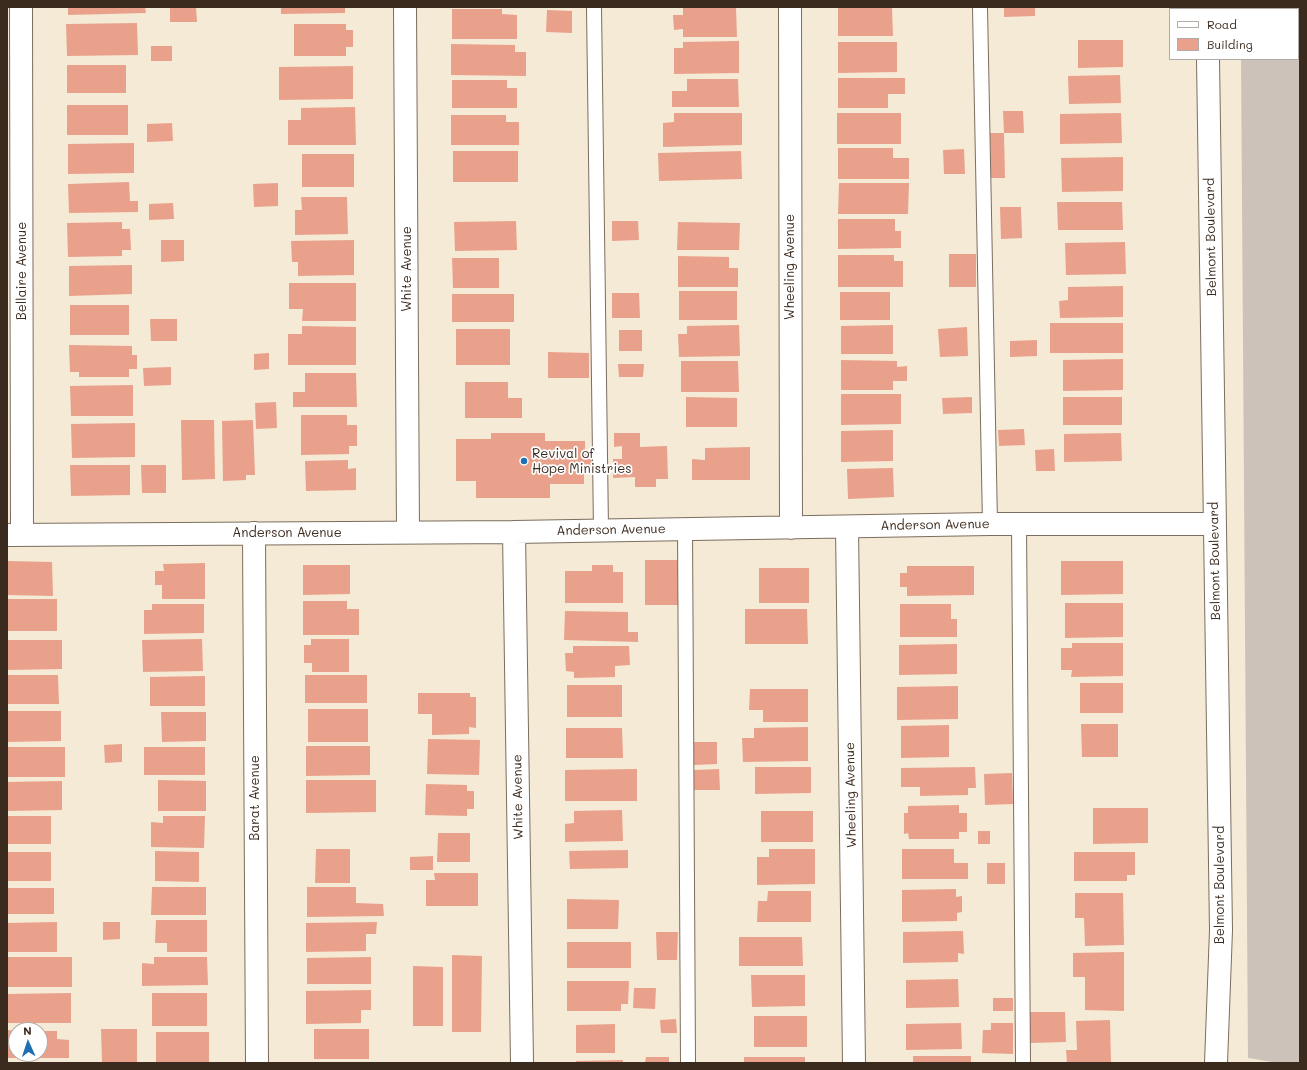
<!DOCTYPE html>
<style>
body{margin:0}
#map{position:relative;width:1307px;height:1070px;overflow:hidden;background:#f5ead5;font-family:Mali,sans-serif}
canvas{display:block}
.frame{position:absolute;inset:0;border:8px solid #3b2a1e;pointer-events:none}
.legend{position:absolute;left:1169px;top:8px;width:130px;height:52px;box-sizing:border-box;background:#fff;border:1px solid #b1aaa5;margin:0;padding:5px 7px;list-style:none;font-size:12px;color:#3b2a1e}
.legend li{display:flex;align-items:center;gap:8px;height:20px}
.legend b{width:20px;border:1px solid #b1aaa5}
.north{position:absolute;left:8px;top:1022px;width:40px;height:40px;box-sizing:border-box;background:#fff;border:1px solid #b1aaa5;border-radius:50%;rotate:357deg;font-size:11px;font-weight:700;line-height:16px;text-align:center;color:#3b2a1e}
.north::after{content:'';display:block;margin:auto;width:14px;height:18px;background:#1f6fb2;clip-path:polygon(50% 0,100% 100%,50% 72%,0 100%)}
</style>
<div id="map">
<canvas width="1307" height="1070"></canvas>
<div class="frame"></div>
<ul class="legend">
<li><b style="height:5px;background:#fff"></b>Road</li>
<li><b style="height:11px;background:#eaa18c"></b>Building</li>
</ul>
<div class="north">N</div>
</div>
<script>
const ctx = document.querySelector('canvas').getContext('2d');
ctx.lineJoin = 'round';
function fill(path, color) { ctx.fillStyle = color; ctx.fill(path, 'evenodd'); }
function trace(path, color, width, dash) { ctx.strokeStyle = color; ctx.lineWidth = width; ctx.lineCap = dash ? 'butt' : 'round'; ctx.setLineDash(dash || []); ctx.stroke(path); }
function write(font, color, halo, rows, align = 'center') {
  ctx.font = font + ' Mali,sans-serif'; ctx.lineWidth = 3.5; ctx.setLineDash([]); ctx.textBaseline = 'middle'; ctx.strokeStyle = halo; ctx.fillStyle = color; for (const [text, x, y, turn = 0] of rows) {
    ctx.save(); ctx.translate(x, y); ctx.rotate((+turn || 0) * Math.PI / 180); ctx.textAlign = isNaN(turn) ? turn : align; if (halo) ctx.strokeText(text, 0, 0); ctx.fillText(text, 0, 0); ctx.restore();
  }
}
fill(new Path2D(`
 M1240 7H1300V1063H1278L1248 1058 1241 59H1298V9H1240Z`), '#ccc2b9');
fill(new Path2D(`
 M68 7H145L146 13 68 15Z
 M170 7H196L197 22H170Z
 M281 7H345V13L281 14Z
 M683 7H736L737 37H683V29L674 30 673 15H683Z
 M838 7H892L893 36H838Z
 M1004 7H1035V16L1004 17Z
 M452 9H502V14L517 15V39H452Z
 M547 10 572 11V33L546 32Z
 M137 23 138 55 67 56 66 24Z
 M294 24H346V30H353V47H346V56H294Z
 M1078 40H1123V67L1078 68Z
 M739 41V73L674 74V48H683V42Z
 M838 42H897V72L838 73Z
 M451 44 515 45V52H526V76L451 75Z
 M151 46H172V61H151Z
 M67 65H126V93H67Z
 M353 66V99L279 100V67Z
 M1120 75 1121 103 1069 104 1068 76Z
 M838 78H905V94H888V108H838Z
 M687 79H738L739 107H672V91H687Z
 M452 80H507V88H517V108H452Z
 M67 105H128V135H67Z
 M355 107 356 145H288V120H301V108Z
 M1003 111H1023L1024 133H1004L1005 178H991L990 133H1004Z
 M674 113H742V145L663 147V123L674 122Z
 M837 113H901V144H837Z
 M1121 113 1122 143 1060 144V114Z
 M451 115H506V122H519V145H451Z
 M172 123 173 141 147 142V124Z
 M134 143V173L68 174V144Z
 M838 148H893V158H909V179H838Z
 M964 149 965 174H944L943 150Z
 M453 151H518V182H453Z
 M741 151 742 179 659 181 658 153Z
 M302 154H354V187H302Z
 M1123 157V191L1062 192 1061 158Z
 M129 182 130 201H138V212L69 213 68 184Z
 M278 183V206L254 207 253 184Z
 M839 183H909L908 214H838Z
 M301 197H347L348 234 295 235V210H302Z
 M1057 202H1122L1123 230H1058Z
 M173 203 174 219 149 220V204Z
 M1000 207H1021L1022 238 1001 239Z
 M838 219H895V231H901V248L838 249Z
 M516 221 517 250 455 251 454 222Z
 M612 221H638L639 240 612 241Z
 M122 222V229H130L131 250H122V256L68 257 67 223Z
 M678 222 740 223 739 250H677Z
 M161 240H184V261L161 262Z
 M354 240V275L298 276V262H292L291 241Z
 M1125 242 1126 274 1066 275 1065 243Z
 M949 254H976V287H949Z
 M838 255H894V261H903V287H838Z
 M678 256 729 257V268H738V287H678Z
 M452 258H499V288H453Z
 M132 265V294L69 296V266Z
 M289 283H356V321H302L303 309H289Z
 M1123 286V317L1060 318 1059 301 1068 300V287Z
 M679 291H737V320H679Z
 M840 292H890V320H840Z
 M612 293H639L640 318H612Z
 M452 294H514V322H452Z
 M70 305H129V335H70Z
 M150 319H177V341H151Z
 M1050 323H1123V353H1050Z
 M739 325 740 356 679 357 678 334H687V326Z
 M893 325V354H841V326Z
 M302 326 356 327V365H288V334H302Z
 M967 327 968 356 940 357 938 329Z
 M456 329H510V365H456Z
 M619 330H642V351H619Z
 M1037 340V356L1010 357V341Z
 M69 345 132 346V355H137V369H129V377H79V372H70Z
 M548 352 589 353V378H548Z
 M269 353V369L254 370V354Z
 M1123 359V390L1063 391V360Z
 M841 360 897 361V367L907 366V381H893V390H841Z
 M681 361H738L739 392H681Z
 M618 364H644L643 377H619Z
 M171 367V385L144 386 143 368Z
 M305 373H356L357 407H293V392H305Z
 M465 382H508V398H522V418H465Z
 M133 385V416H71L70 386Z
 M841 394H901V424L841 425Z
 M686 397 737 398V427H686Z
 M972 397V413L943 414 942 398Z
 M1063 397H1122V425H1063Z
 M276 402 277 428 256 429 255 403Z
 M301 415H347V425H357V446H349V454L301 455Z
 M181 420H214L215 479 182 480Z
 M253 420 255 475H246V480L223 481 222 421Z
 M135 423V457L72 458 71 424Z
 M1024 429 1025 445 999 446 998 430Z
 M893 430V461L841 462V431Z
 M491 433H545V441H585V451H592V470H584V484H550V498H476V481H456V439H491Z
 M614 433H640V447L667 446 668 479H656V487H635V477L613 478V459H622V446L614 447Z
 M1121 433 1122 461 1064 462V434Z
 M750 447V480H692V459L705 460V448Z
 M1054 449 1055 471H1036L1035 450Z
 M348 460V469L356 468V490L306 491 305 461Z
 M70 465H130V495L71 496Z
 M141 465H166V493H142Z
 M893 468 894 497 848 499 847 469Z
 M645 560H678V605H645Z
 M7 561 52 562 53 596 7 595Z
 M1061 561H1123V594L1061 595Z
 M205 563V599H162V585H155V571H164L163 564Z
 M303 565H350V594L303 595Z
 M592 565H613V572H623V603H565V571H592Z
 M907 566H974V595L907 596V587H900V573H907Z
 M759 568H809V603H759Z
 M7 599H57V631H7Z
 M303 601H347V609H359V635H303Z
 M1065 603H1123V637L1065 638Z
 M152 604H204V633L144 634V610H152Z
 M900 604H951V619H957V637H900Z
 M745 609H807L808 644H745Z
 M565 611 628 612V632H638V642L564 640Z
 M202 639 203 671 143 672 142 640Z
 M311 639H349V672H312V663H304V645H311Z
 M7 640H62V669L7 670Z
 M1072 643H1123V676L1071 677 1072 670H1061V648H1072Z
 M957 644V674L899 675V645Z
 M573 646H629L630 665 615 666V677L574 678V672L566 671 565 653H573Z
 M7 675H58L59 704H7Z
 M305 675H367V703H305Z
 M205 676V706H150V677Z
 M1080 683H1123V713H1080Z
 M567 685H622V717H567Z
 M958 686V719L897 720V687Z
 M750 689H808V722H763V710H749Z
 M418 693H470V697H476V728L469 727V734L432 735V714H418Z
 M308 709H368V742H308Z
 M7 711H61V741L7 742Z
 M161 712H206V741L162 742Z
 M1081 724H1118V757H1082Z
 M949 725V757L901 758V726Z
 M808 727V761L743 762 742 738H754V728Z
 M566 728H622L623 758H566Z
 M428 739 480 740 479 775 427 774Z
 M693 742H717V764L694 765Z
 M122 744V762L105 763 104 745Z
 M306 746H370V775L306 776Z
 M7 747H65V777H7Z
 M144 747H205V775H144Z
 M755 767H811V793L755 794Z
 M975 767 976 788H968V795L920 796V787H901V768Z
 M637 769V801H565V770Z
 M719 769 720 790H694V770Z
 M1012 773 1013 804 985 805 984 774Z
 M158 780 206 781V811H158Z
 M306 780H376V812L306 813Z
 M62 781V810L7 811V782Z
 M426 784 467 785V791H474V809H467V816L425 815Z
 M959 805V813H967V832H959V839H909L908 833 904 834V813H908V806Z
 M1093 808H1148V843L1093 844Z
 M622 810 623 841 565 842V824L574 823V811Z
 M761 811H813V842H761Z
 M7 816H51V844H7Z
 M163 816H205L204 848 151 847V822L163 823Z
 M978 831H990V844H978Z
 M438 833H470V862H437Z
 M316 849H350V883H315Z
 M769 849H815V884L757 885V857H769Z
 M902 849H954V863H968V879H902Z
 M628 850V868L570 869 569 851Z
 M155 851 199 852V882L155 881Z
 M7 852H51V881H7Z
 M1074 852H1135V875H1127V881H1074Z
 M433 856V870H410V857Z
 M987 863H1005V884H987Z
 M434 873H478V906H426V880H435Z
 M152 887H206V915H151Z
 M307 887H356V903L383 904 384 916 307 917Z
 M7 888H54V914H7Z
 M956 889V897L962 896V912L957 913V921L902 922V890Z
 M768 891H811V922H757L758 901H767Z
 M1075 893H1123L1124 945 1085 946 1084 918H1075Z
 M567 899 619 900 618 929H567Z
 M156 920H207V952H167V943H155Z
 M57 922V952H7V923Z
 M103 922H120V939L103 940Z
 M377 922 376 934H366V951L306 952V923Z
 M963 931 964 954 958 953V962L903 963V932Z
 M656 932H678L677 960H657Z
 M739 937H802L803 966H739Z
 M567 942H631V968H567Z
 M1124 952V1011L1085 1010V977H1073V953Z
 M452 955 482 956 481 1032H452Z
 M7 957H72V987H7Z
 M154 957H207L208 985 142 986V963L154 964Z
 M371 957V984H307V958Z
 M413 966 443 967V1026H413Z
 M751 975H805V1006L752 1007Z
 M958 979 959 1007 906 1008V980Z
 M567 981H629L628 1004H621V1011H567Z
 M634 988H656L655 1009 633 1008Z
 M371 990V1010H361V1023L306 1024V991Z
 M71 993V1023H7V994Z
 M152 993H207V1026H152Z
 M993 998H1013V1011H993Z
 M1030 1012H1065L1066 1042 1030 1043Z
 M754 1016H807V1047H754Z
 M676 1019 677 1033H661L660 1020Z
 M1110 1020 1111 1063H1067L1066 1050H1077L1076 1021Z
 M961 1023 962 1049 906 1050V1024Z
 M991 1023H1013V1054L982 1053 983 1030H991Z
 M615 1024V1053H576V1025Z
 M101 1029H137V1063H102Z
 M314 1029H369V1059H314Z
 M7 1030 16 1031V1054H40V1031H57V1039L69 1040V1058H7Z
 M156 1032H209V1063H156Z
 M913 1056H971V1063H913Z
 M646 1057H669V1063H645Z
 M744 1057H805V1063H744Z
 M623 1060V1063H576V1061Z`), '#eaa18c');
const lane = new Path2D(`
 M594 7 601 530
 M980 7 990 524
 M1019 524 1023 1063
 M685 529 688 1063`);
const street = new Path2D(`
 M21 7 22 535
 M405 7 408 532
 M790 7 791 528
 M847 527 854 1063
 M514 532 522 1063
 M254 533 257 1063
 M7 535 514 532 990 524H1214`);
const secondary = new Path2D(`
 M1207 7V9
 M1208 59 1221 930 1216 1063`);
trace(lane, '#7c6d5e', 16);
trace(street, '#7c6d5e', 24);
trace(secondary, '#7c6d5e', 24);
trace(lane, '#fff', 14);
trace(street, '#fff', 22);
trace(secondary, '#fff', 22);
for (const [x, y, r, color] of [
 [524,461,4,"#1f6fb2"]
]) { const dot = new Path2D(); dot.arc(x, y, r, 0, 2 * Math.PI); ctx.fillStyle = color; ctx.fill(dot); trace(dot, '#fff', 1.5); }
write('13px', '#3b2a1e', '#fff', [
 ["Belmont Boulevard",1211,237,-91],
 ["Wheeling Avenue",790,267,-90],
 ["White Avenue",407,269,-90],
 ["Bellaire Avenue",22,271,-90],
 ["Anderson Avenue",935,525,-1],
 ["Anderson Avenue",611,530,-1],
 ["Anderson Avenue",287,533],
 ["Belmont Boulevard",1215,561,-91],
 ["Wheeling Avenue",851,795,-91],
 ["White Avenue",518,797,-91],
 ["Barat Avenue",255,798,-90],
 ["Belmont Boulevard",1220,885,-90]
]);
write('13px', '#3b2a1e', '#fff', [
 ["Revival of",532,454],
 ["Hope Ministries",532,469]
], 'left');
</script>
